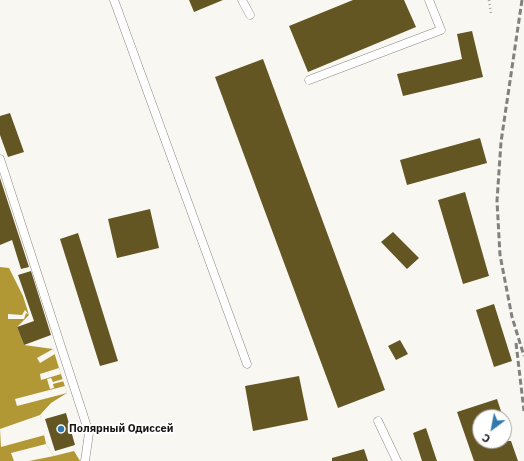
<!DOCTYPE html>
<meta charset="utf-8">
<style>
body{margin:0}
#map{position:relative;width:524px;height:461px;overflow:hidden;background:#f9f7f2;font-family:"IBM Plex Sans",sans-serif}
canvas{display:block}
.north{position:absolute;left:472px;top:409px;width:40px;height:40px;box-sizing:border-box;background:#fff;border:1px solid #a1a1a0;border-radius:50%;rotate:212deg;font-size:11px;font-weight:700;line-height:16px;text-align:center;color:#151412}
.north::after{content:'';display:block;margin:auto;width:14px;height:18px;background:#3179ad;clip-path:polygon(50% 0,100% 100%,50% 72%,0 100%)}
</style>
<div id="map">
<canvas width="524" height="461"></canvas>
<div class="north">С</div>
</div>
<script>
const ctx = document.querySelector('canvas').getContext('2d');
ctx.lineJoin = 'round';
function fill(path, color) { ctx.fillStyle = color; ctx.fill(path, 'evenodd'); }
function trace(path, color, width, dash) { ctx.strokeStyle = color; ctx.lineWidth = width; ctx.lineCap = dash ? 'butt' : 'round'; ctx.setLineDash(dash || []); ctx.stroke(path); }
function write(font, color, halo, rows, align = 'center') {
  ctx.font = font + ' "IBM Plex Sans",sans-serif'; ctx.lineWidth = 4; ctx.setLineDash([]); ctx.textBaseline = 'middle'; ctx.strokeStyle = halo; ctx.fillStyle = color; for (const [text, x, y, turn = 0] of rows) {
    ctx.save(); ctx.translate(x, y); ctx.rotate((+turn || 0) * Math.PI / 180); ctx.textAlign = isNaN(turn) ? turn : align; if (halo) ctx.strokeText(text, 0, 0); ctx.fillText(text, 0, 0); ctx.restore();
  }
}
fill(new Path2D(`
 M0 267 9 268 23 296 29 315 17 327 24 345 53 349 67 393 51 403 40 415 46 444 54 456 74 451 80 461H0Z`), '#b29835');
fill(new Path2D(`
 M25 310 29 315 26 313 24 319H8V314L22 315Z
 M53 349 55 354 40 363 37 358Z
 M59 368 61 374 41 380 40 374Z
 M51 378 53 382 63 379 64 381 53 384 54 388 50 389 47 379Z
 M65 386 67 393 17 406 15 399Z
 M40 415 45 435 1 447 0 429Z
 M46 444 54 456 29 461H14L11 453Z`), '#f9f7f2');
fill(new Path2D(`
 M189 0H223L194 12Z
 M353 0H404L416 27 308 72 289 26Z
 M472 31 483 77 403 96 397 74 462 59 457 34Z
 M263 59 385 390 338 408 215 77Z
 M10 113 24 152 8 157 0 135V116Z
 M480 138 487 163 407 185 400 160Z
 M0 178 29 267 21 269 12 240 0 245Z
 M465 192 489 276 463 284 438 200Z
 M150 209 159 248 117 258 108 219Z
 M393 232 419 258 407 269 381 242Z
 M78 233 118 361 100 366 60 239Z
 M31 271 51 335 24 345 17 327 34 321 18 275Z
 M494 304 512 361 494 367 476 310Z
 M400 340 408 354 396 360 388 346Z
 M299 376 308 420 253 431 245 386Z
 M497 399 503 417H480V441H511L518 461H474L457 412Z
 M66 413 75 445 55 451 45 419Z
 M426 428 437 461H422L413 433Z
 M364 449 368 461H332V458Z`), '#645623');
const lane = new Path2D(`
 M114 0 247 364
 M242 0 250 15
 M309 80 441 30 429 0
 M0 159 89 433 85 461
 M378 421 397 461`);
trace(lane, '#8b8984', 9);
trace(new Path2D(`
 M489 0 491 14`), '#a6a4a0', 2.5, [1, 3]);
trace(lane, '#fff', 8);
trace(new Path2D(`
 M522 0 501 142 497 201 500 255 512 317 524 356
 M516 343 524 411`), '#83817e', 3, [6, 3]);
for (const [x, y, r, color] of [
 [61,429,4,"#3179ad"]
]) { const dot = new Path2D(); dot.arc(x, y, r, 0, 2 * Math.PI); ctx.fillStyle = color; ctx.fill(dot); trace(dot, '#fff', 1.5); }
write('bold 11px', '#151412', '#fff', [
 ["Полярный Одиссей",69,429]
], 'left');
</script>
